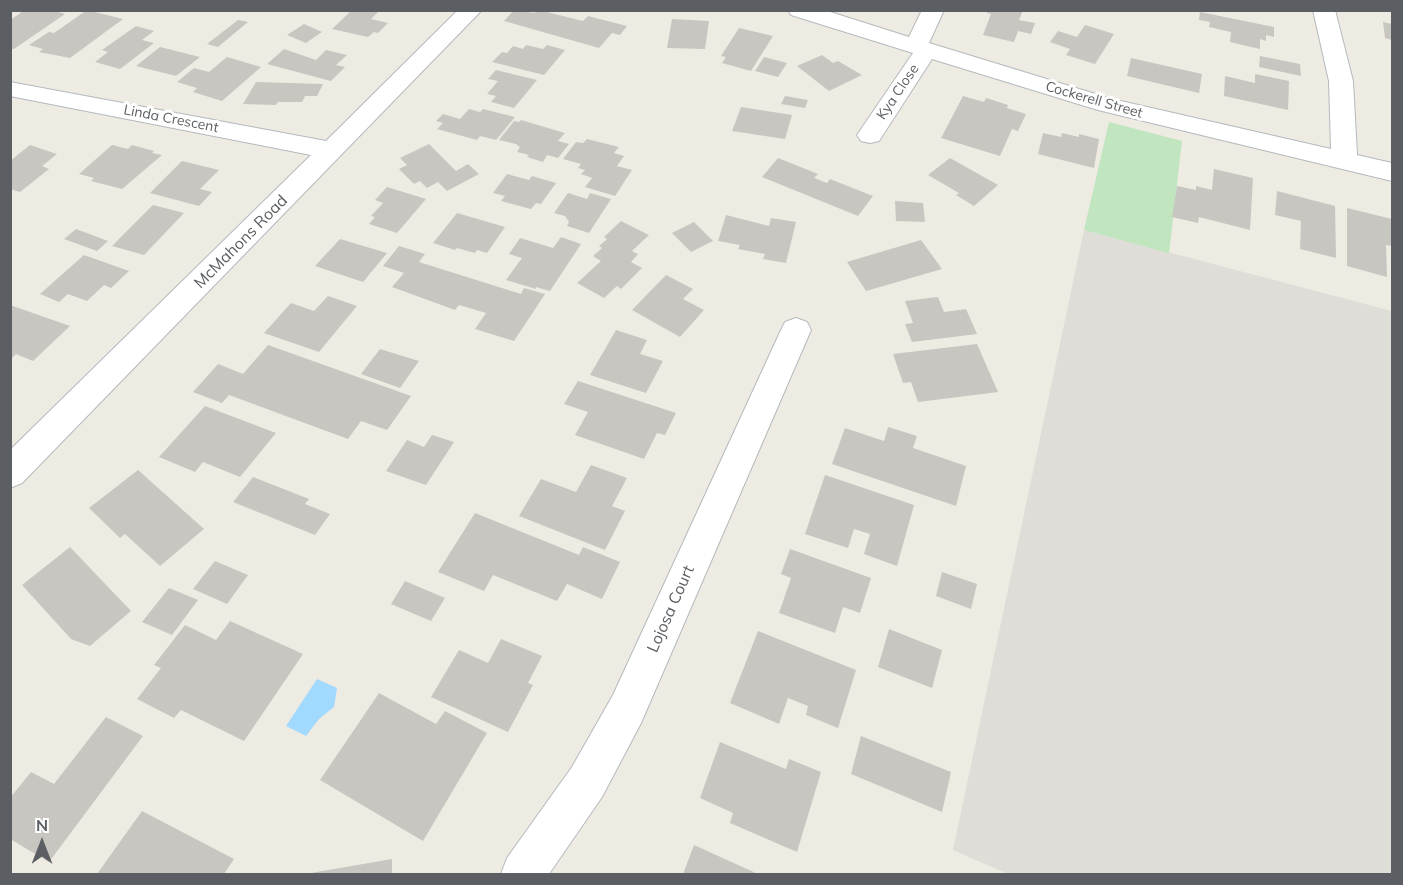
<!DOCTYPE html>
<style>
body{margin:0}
#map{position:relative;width:1403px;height:885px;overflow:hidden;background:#eeebe3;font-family:Mulish,sans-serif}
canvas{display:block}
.frame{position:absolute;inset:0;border:12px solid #5b5f63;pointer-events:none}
.north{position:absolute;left:12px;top:813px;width:60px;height:60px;-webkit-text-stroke:4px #fff;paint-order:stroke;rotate:0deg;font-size:16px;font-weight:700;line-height:24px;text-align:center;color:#5b5f63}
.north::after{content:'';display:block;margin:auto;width:21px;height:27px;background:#5b5f63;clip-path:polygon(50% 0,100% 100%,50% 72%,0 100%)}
</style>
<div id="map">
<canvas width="1403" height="885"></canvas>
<div class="frame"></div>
<div class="north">N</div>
</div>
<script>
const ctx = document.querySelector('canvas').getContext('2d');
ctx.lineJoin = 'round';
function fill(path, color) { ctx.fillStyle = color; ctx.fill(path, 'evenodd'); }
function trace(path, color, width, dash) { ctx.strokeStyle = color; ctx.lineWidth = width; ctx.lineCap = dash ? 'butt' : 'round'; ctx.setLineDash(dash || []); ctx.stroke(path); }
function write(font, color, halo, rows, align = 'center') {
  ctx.font = font + ' Mulish,sans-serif'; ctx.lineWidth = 6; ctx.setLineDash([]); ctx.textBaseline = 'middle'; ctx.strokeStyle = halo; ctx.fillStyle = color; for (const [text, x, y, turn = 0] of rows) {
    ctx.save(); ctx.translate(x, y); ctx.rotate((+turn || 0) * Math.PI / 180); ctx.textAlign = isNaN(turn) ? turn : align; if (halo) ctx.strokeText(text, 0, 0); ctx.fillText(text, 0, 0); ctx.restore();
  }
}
fill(new Path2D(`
 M1084 230 1392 311V874H1008L953 850Z`), '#dfddd7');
fill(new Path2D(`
 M1109 122 1182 141 1169 253 1084 230Z`), '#c0e5bf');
fill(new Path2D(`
 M317 679 337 688 334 707 319 719 306 736 286 726Z`), '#a2d9fe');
fill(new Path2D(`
 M25 10H51L65 14 14 49 10 48V20Z
 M87 10 123 19 70 58 39 52 43 49 29 45 49 32 54 33Z
 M352 10H380L371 19 388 23 378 33 374 32 368 37 332 29Z
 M514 10 534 13 539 10 583 21 588 16 627 26 620 35 612 33 599 48 504 21Z
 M988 10H1023L1019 20 1035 23 1031 34 1018 31 1014 42 983 35 991 14 987 13Z
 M1200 12 1274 27V37L1266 35V41L1260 39V49L1230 42 1231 32 1209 27 1210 22 1199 20Z
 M672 19 709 21 705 49 667 48Z
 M238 20 248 22 218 47 207 44Z
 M1383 22 1392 24V40L1385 38Z
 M304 24 322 32 306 43 287 35Z
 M1085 25 1114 34 1095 64 1066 55 1070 49 1050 42 1058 31 1077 37Z
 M136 26 154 31 142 40 154 43 120 69 95 62 108 52 102 50Z
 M739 28 773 36 751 71 722 63 726 57 721 56Z
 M526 45 543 49 547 45 565 50 544 75 492 62 502 52 507 53 513 46 523 49Z
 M160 47 200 57 176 76 136 66Z
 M284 49 316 60 326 50 347 55 336 65 345 67 331 81 267 64Z
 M822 55 833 63 838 61 862 75 829 91 797 66Z
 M1260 56 1300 64 1301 76 1259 67Z
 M227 57 261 67 222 101 193 92 197 88 177 82 194 68 209 72Z
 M764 57 787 63 778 77 755 71Z
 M1131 58 1202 74 1199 93 1127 76Z
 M496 70 537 80 514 108 491 102 496 96 487 94 498 81 488 79Z
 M1255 74 1289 81 1288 110 1224 96 1225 76 1255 83Z
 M256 82 323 84 317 96H305L302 102H278L276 105 243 104Z
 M785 96 808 100 805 108 781 104Z
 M963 96 984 102 986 98 1008 105 1007 108 1026 114 1018 131 1012 129 1000 156 941 138Z
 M741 107 792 115 785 139 732 131Z
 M469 109 480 112 483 109 515 117 496 140 480 136 477 140 437 129 443 123 436 121 443 114 460 119Z
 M521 120 565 133 558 141 569 144 558 158 547 155 543 162 527 157 529 155 517 152 520 147 516 144 499 140 514 121 519 122Z
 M1043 133 1061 137 1062 133 1079 137V134L1099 139 1094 168 1038 154Z
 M587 139 619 147 614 153 624 156 617 166 632 170 615 196 585 187 592 178 581 174 585 170 578 168 581 164 563 159 576 142 583 143Z
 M429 144 456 171 468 164 479 174 447 191 438 182 427 188 420 181 414 184 399 169 407 165 400 158Z
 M30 145 57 154 42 166 49 169 20 192 10 189V161Z
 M112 145 128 149 132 145 154 151 152 153 162 155 122 189 91 181 94 178 79 174Z
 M778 158 818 174 814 178 827 183 830 179 873 196 858 216 762 177Z
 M950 158 998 185 974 206 956 195 959 193 928 175Z
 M182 161 219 170 200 189 212 192 199 206 150 193Z
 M1214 169 1253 178 1250 230 1199 217 1198 223 1172 217 1177 186 1196 190V186L1212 190Z
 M507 174 529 180 532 176 556 183 541 204 536 203 531 209 501 201 505 196 493 193Z
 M387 187 426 199 397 233 369 224 375 217 371 216 383 203 375 200Z
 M1277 191 1335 206 1336 258 1300 249 1301 221 1275 215Z
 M568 193 587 199 590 193 611 199 589 233 567 226 569 222 565 216 554 213Z
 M895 201 923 203 925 222 896 221Z
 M153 205 184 213 144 255 112 246Z
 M1347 208 1392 219V246L1386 245 1387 277 1347 266Z
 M457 213 505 227 487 253 477 250 475 253 457 248 455 250 433 243Z
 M726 215 769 226 771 218 796 222 786 263 763 259 765 254 738 249 740 245 718 241Z
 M621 221 649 235 632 251 638 254 631 262 642 268 621 289 617 286 604 298 577 283 601 261 593 256 602 248 599 246 607 239 604 237Z
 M694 222 713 241 691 252 672 233Z
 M76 229 108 241 97 251 64 239Z
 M561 237 581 244 550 291 536 287V289L506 280 522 258 509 254 520 238 553 248Z
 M340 239 387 253 363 282 315 266Z
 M921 240 942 269 866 291 847 262Z
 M399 246 425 254 419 262 521 294 524 288 545 294 514 341 475 329 486 313 459 305 455 310 392 287 404 273 383 266Z
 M84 255 129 271 111 288 104 285 87 301 68 294 59 302 40 294Z
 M666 275 693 289 683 299 704 310 680 337 632 310Z
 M328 296 357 306 319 352 264 333 291 303 314 311Z
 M938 297 944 312 966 309 977 334 912 342 905 324 913 323 905 301Z
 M10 305 70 326 33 361 16 354 10 360Z
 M616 330 647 340 640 354 663 361 646 393 590 375Z
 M977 344 998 392 918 402 911 382 903 383 893 354Z
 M268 345 411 396 387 430 361 421 348 439 229 395 222 403 193 392 218 364 243 374Z
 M380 349 419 361 400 388 361 374Z
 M578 381 676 413 665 435 657 433 644 459 575 435 588 412 564 404Z
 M205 406 276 433 240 477 203 462 195 472 159 457Z
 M888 427 917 436 913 448 966 466 956 506 832 464 845 428 884 441Z
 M432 435 454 442 426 485 386 471 407 440 424 447Z
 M591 465 627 478 612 506 625 511 605 550 519 516 541 479 576 492Z
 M138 470 204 529 160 566 125 534 120 538 89 508Z
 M825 475 914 505 897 566 864 554 870 534 854 529 848 548 805 534Z
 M253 477 309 499 305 504 330 514 315 535 233 502Z
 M475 513 579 555 583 547 620 562 602 599 567 584 557 601 493 575 484 591 438 572Z
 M70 547 131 611 90 646 71 639 22 585Z
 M790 549 871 578 860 613 843 607 835 633 779 613 791 578 781 574Z
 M215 561 248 575 227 604 193 589Z
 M942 572 977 584 971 609 936 596Z
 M405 581 445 598 431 621 391 604Z
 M169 588 198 600 172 635 142 622Z
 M230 621 303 654 244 741 181 710 174 718 137 699 161 668 154 665 185 625 216 640Z
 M889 629 942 650 932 688 878 667Z
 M758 631 856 670 838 728 806 715 808 706 788 698 779 724 730 703Z
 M501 639 542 656 528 683 533 685 508 732 431 697 459 650 488 663Z
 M379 693 436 724 445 711 487 733 423 841 320 780Z
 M106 717 143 736 49 862 10 839V798L31 772 54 784Z
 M861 736 951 772 942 812 851 774Z
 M720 742 786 769 789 759 821 772 797 852 730 823 733 813 700 798Z
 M142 811 234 859 224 874H97Z
 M694 845 758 874H683Z
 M392 859V874H311V873Z`), '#c8c6c0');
const street = new Path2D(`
 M458 10H482L22 483 10 488V450L311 155 10 96V82L326 141Z
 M788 10H824L909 37 922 10H944L929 43 1112 99 1331 149 1329 81 1313 10H1335L1353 81 1357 155 1392 163V181L1098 110 932 59 879 141 870 143 861 141 857 135 913 53 791 15Z
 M796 318 807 322 811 330 641 723 602 797 549 874H501L507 858 572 767 613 695 781 330 785 322Z`);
trace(street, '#b5b9bd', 2);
fill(street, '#fff');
write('14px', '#5b5f63', '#fff', [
 ["Kya Close",898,92,-56],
 ["Cockerell Street",1094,100,16],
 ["Linda Crescent",171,119,11]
]);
write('16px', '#5b5f63', '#fff', [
 ["McMahons Road",241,242,-45],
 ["Lojosa Court",671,609,-66]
]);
</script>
